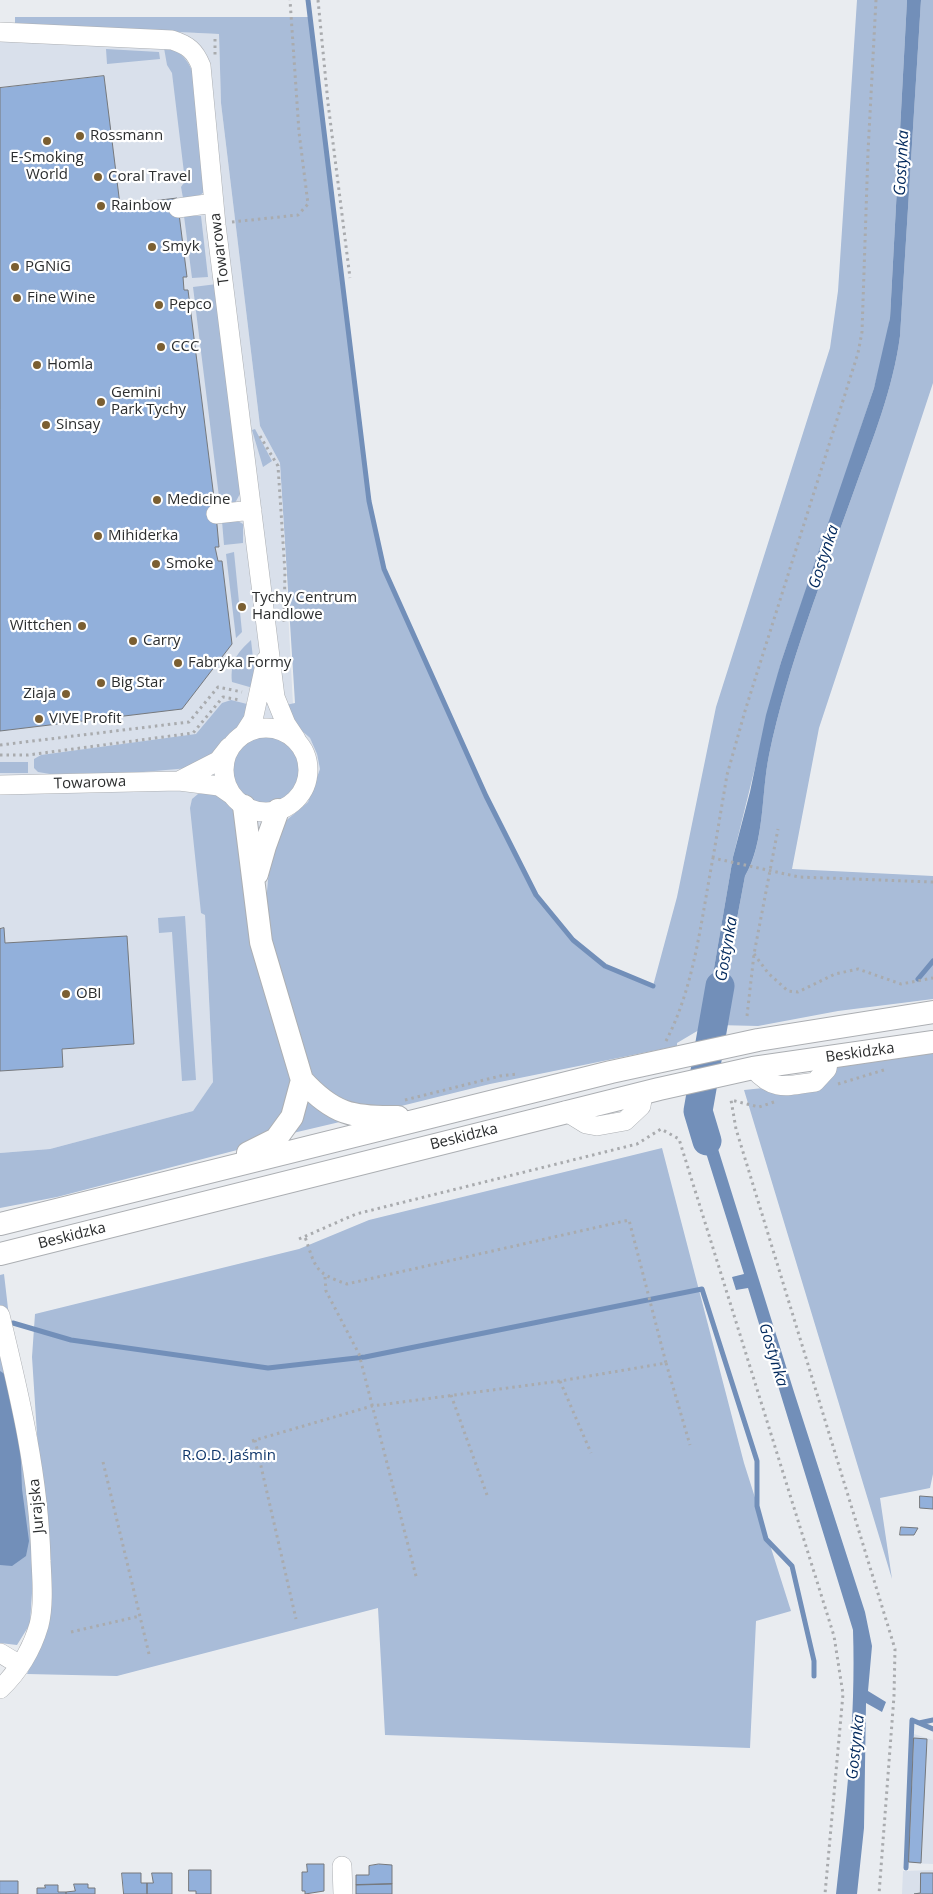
<!DOCTYPE html>
<meta charset="utf-8">
<style>
body{margin:0}
canvas{display:block;background:#e9ecf0}
</style>
<canvas width="933" height="1894"></canvas>
<script>
const ctx = document.querySelector('canvas').getContext('2d');
ctx.lineJoin = 'round';
function fill(path, color) { ctx.fillStyle = color; ctx.fill(path, 'evenodd'); }
function trace(path, color, width, dash) { ctx.strokeStyle = color; ctx.lineWidth = width; ctx.lineCap = dash ? 'butt' : 'round'; ctx.setLineDash(dash || []); ctx.stroke(path); }
function write(font, color, halo, rows, align = 'center') {
  ctx.font = font + ' "Open Sans",sans-serif'; ctx.lineWidth = 4.5; ctx.setLineDash([]); ctx.textBaseline = 'middle'; ctx.strokeStyle = halo; ctx.fillStyle = color; for (const [text, x, y, turn = 0] of rows) {
    ctx.save(); ctx.translate(x, y); ctx.rotate((+turn || 0) * Math.PI / 180); ctx.textAlign = isNaN(turn) ? turn : align; if (halo) ctx.strokeText(text, 0, 0); ctx.fillText(text, 0, 0); ctx.restore();
  }
}
fill(new Path2D(`
 M0 23 219 34 221 103 260 426 280 463 294 723 310 738 317 754 320 769 308 802 282 824 270 858 267 891 229 911 205 915 213 1082 193 1111 50 1149 0 1153Z
 M914 1734 933 1740V1864L908 1863Z
 M933 1870V1894H902L903 1871Z`), '#d9e0eb');
fill(new Path2D(`
 M857 0H907L890 318 885 348 874 388 824 539 781 662 733 857 704 1027 677 1043V1046L490 1084 381 1111 347 1108 314 1079 273 958 263 902 267 891 270 858 282 824 308 802 320 769 317 754 310 738 292 722 286 705 295 703 280 463 260 426 221 103 219 34 15 24V17H309L369 501 384 569 463 744 536 895 573 940 605 966 653 986 677 897 716 707 830 348 838 291Z
 M921 0H933V383L819 728 792 869 933 876V999L838 1011 758 1026 717 1025 745 876C765 843 761 793 769 755 788 664 824 575 855 488 873 438 893 389 900 336Z
 M164 48C179 48 188 60 193 73L206 189C200 198 193 198 183 198L181 187 185 181 172 73 167 65Z
 M106 49 159 52 160 59 107 64Z
 M184 216H201L208 277 192 278Z
 M217 284 241 492 235 503 220 505 193 287Z
 M255 429 272 461 263 467 252 430Z
 M236 520 243 524V543L224 545 222 521Z
 M234 552 242 632 236 638 226 554Z
 M251 640 254 667 253 688 232 682C230 662 237 653 251 640Z
 M231 700 251 705 244 723 225 742 217 755 189 768 131 773 50 774 38 772 34 768V759L41 755 196 734 222 703Z
 M232 769a36 36 0 1 1 72 0a36 36 0 1 1-72 0Z
 M0 762H28V773H0Z
 M198 794C215 793 224 797 235 809L293 1083 284 1121 241 1149 57 1197 0 1208V1153L50 1149 193 1111 213 1082 205 915 201 913 190 808 192 799Z
 M185 916 196 1080 182 1081 172 932 159 933 158 918Z
 M933 1053V1474L930 1488 880 1498 892 1579 744 1090 821 1082 833 1068Z
 M307 1093 344 1121 293 1133Z
 M662 1148 744 1463 791 1611 756 1621 750 1748 385 1735 378 1608 117 1676 27 1674 49 1619 32 1357 35 1314 299 1249 369 1220Z
 M4 1274 26 1463 34 1562 30 1624 17 1645 0 1643V1275Z`), '#a9bcd8');
fill(new Path2D(`
 M907 0H921L900 336C893 389 873 438 855 488 824 575 788 664 769 755 761 794 765 842 745 876L717 1025 704 1027 733 857 750 792 766 715 781 662 874 388 890 318Z
 M704 1104 794 1392 865 1612 872 1646 868 1691 886 1702 882 1712 866 1703 864 1828 857 1894H836C846 1806 856 1719 853 1630L748 1288 736 1290 732 1277 744 1274 691 1105Z
 M0 1371 6 1375 20 1438 22 1489 29 1541 26 1556 12 1566 0 1565Z`), '#728fb9');
trace(new Path2D(`
 M308 0 369 501 384 569 486 796 536 895 573 940 605 966 653 986
 M918 979 933 961
 M13 1323 71 1340 268 1368 365 1357 702 1289 757 1461V1506L766 1539 792 1566 814 1661V1676
 M919 1723 933 1720
 M906 1868 912 1720 933 1729`), '#728fb9', 5);
trace(new Path2D(`
 M707 1141 698 1111 720 986`), '#728fb9', 29);
const building = new Path2D(`
 M104 76 120 205 177 198 187 277H183L184 290H188L216 514 219 547H215L218 561H222L232 644 182 709 0 731V88Z
 M4 928 5 943 127 936 134 1044 62 1049 63 1067 0 1071V929Z
 M920 1496 933 1497V1509L920 1508Z
 M901 1527 918 1528 914 1535H900Z
 M914 1738 927 1739 921 1863 909 1862Z
 M307 1864H324V1891L305 1894V1891H302V1872H307Z
 M379 1864 392 1865V1884L356 1885V1875H369V1866Z
 M189 1870H211V1894H196V1891H189Z
 M122 1873H141V1883H147V1894H124Z
 M152 1873H172V1894H147V1883H153Z
 M921 1873H933V1894H914L920 1893Z
 M0 1881H18V1894H0Z
 M74 1884H88V1888H95V1894H66V1892L75 1891Z
 M392 1884V1894H356V1885Z
 M45 1885H58V1892H66V1894H37V1888H45Z`);
fill(building, '#92b0db');
trace(building, '#76797d', 1);
const minor = new Path2D(`
 M0 32 172 40C188 45 195 51 201 66L216 225 275 697 286 724 296 739
 M178 208 214 203
 M216 514 252 510
 M224 770a42 42 0 1 1 84 0a42 42 0 1 1-84 0Z
 M244 734 253 720 266 660
 M179 781 218 761 229 747
 M0 785 179 781 219 786 232 795
 M753 1068C773 1092 787 1086 815 1082L827 1069 829 1057
 M565 1111 586 1124 597 1126 625 1121 641 1106 643 1093
 M0 1315C20 1397 39 1477 41 1561 42 1581 44 1606 39 1625 32 1649 18 1672 0 1689
 M0 1653 20 1665
 M342 1866 343 1894`);
const major = new Path2D(`
 M244 806 261 942 302 1080C333 1114 352 1118 398 1117
 M257 874 265 846 278 810
 M248 1153 276 1139 292 1117 302 1080
 M0 1224 611 1072 758 1040 933 1012
 M0 1254 659 1089 753 1068 933 1042`);
trace(minor, '#acafb3', 20);
trace(major, '#acafb3', 24);
trace(new Path2D(`
 M318 0 328 103 350 278
 M215 39V56
 M232 222 298 215 308 204 299 132 290 0
 M260 436 278 466 285 572 284 622
 M0 745 189 722 218 687 242 692
 M0 755H28L193 733 223 697 240 700
 M713 858 727 775 745 711 858 353 862 332 868 152 876 0
 M754 954 768 973 788 991 798 992 835 974 858 969 901 984 933 978
 M747 1016 754 954 778 829
 M666 1041C695 985 701 920 713 858L799 877 933 882
 M838 1084 887 1069
 M405 1100 500 1076 518 1074
 M774 1102 759 1107 731 1100 736 1129 895 1649 894 1696 879 1894
 M299 1239 356 1214 637 1144 661 1129 679 1139 834 1636 843 1694 825 1894
 M325 1277 326 1291 359 1354 417 1580
 M666 1363 690 1445
 M560 1381 591 1453
 M451 1395 487 1495
 M255 1440 296 1619
 M252 1441 372 1406 560 1381 666 1363 629 1220 347 1284C314 1273 316 1268 305 1237
 M103 1462 149 1654
 M71 1632 140 1616`), '#a9abae', 3, [2.5, 4]);
trace(minor, '#fff', 19);
trace(major, '#fff', 22);
for (const [x, y, r, color] of [
 [80,136,5,"#7b5f32"],
 [47,141,5,"#7b5f32"],
 [98,177,5,"#7b5f32"],
 [101,206,5,"#7b5f32"],
 [152,247,5,"#7b5f32"],
 [15,267,5,"#7b5f32"],
 [17,298,5,"#7b5f32"],
 [159,305,5,"#7b5f32"],
 [161,347,5,"#7b5f32"],
 [37,365,5,"#7b5f32"],
 [101,402,5,"#7b5f32"],
 [46,425,5,"#7b5f32"],
 [157,500,5,"#7b5f32"],
 [98,536,5,"#7b5f32"],
 [156,564,5,"#7b5f32"],
 [242,607,5,"#7b5f32"],
 [82,626,5,"#7b5f32"],
 [133,641,5,"#7b5f32"],
 [178,663,5,"#7b5f32"],
 [101,683,5,"#7b5f32"],
 [66,694,5,"#7b5f32"],
 [39,719,5,"#7b5f32"],
 [66,994,5,"#7b5f32"]
]) { const dot = new Path2D(); dot.arc(x, y, r, 0, 2 * Math.PI); ctx.fillStyle = color; ctx.fill(dot); trace(dot, '#fff', 2); }
write('15px', '#2c2e2f', '#fff', [
 ["Rossmann",90,136],
 ["E-Smoking",47,158,"center"],
 ["World",47,175,"center"],
 ["Coral Travel",108,177],
 ["Rainbow",111,206],
 ["Smyk",162,247],
 ["PGNiG",25,267],
 ["Fine Wine",27,298],
 ["Pepco",169,305],
 ["CCC",171,347],
 ["Homla",47,365],
 ["Gemini",111,393],
 ["Park Tychy",111,410],
 ["Sinsay",56,425],
 ["Medicine",167,500],
 ["Mihiderka",108,536],
 ["Smoke",166,564],
 ["Tychy Centrum",252,598],
 ["Handlowe",252,615],
 ["Wittchen",72,626,"right"],
 ["Carry",143,641],
 ["Fabryka Formy",188,663],
 ["Big Star",111,683],
 ["Ziaja",56,694,"right"],
 ["VIVE Profit",49,719],
 ["OBI",76,994]
], 'left');
write('15px', '#2c2e2f', '#fff', [
 ["Towarowa",220,249,-97],
 ["Towarowa",90,783,-2],
 ["Beskidzka",860,1053,-8],
 ["Beskidzka",464,1137,-14],
 ["Beskidzka",72,1236,-14],
 ["Jurajska",37,1506,-95]
]);
write('15px', '#0f366b', '#fff', [
 ["R.O.D. Jaśmin",229,1456]
]);
write('italic 16px', '#02295d', '#fff', [
 ["Gostynka",902,163,-87],
 ["Gostynka",824,557,-72],
 ["Gostynka",727,949,-80],
 ["Gostynka",773,1355,73],
 ["Gostynka",856,1747,-84]
]);
</script>
